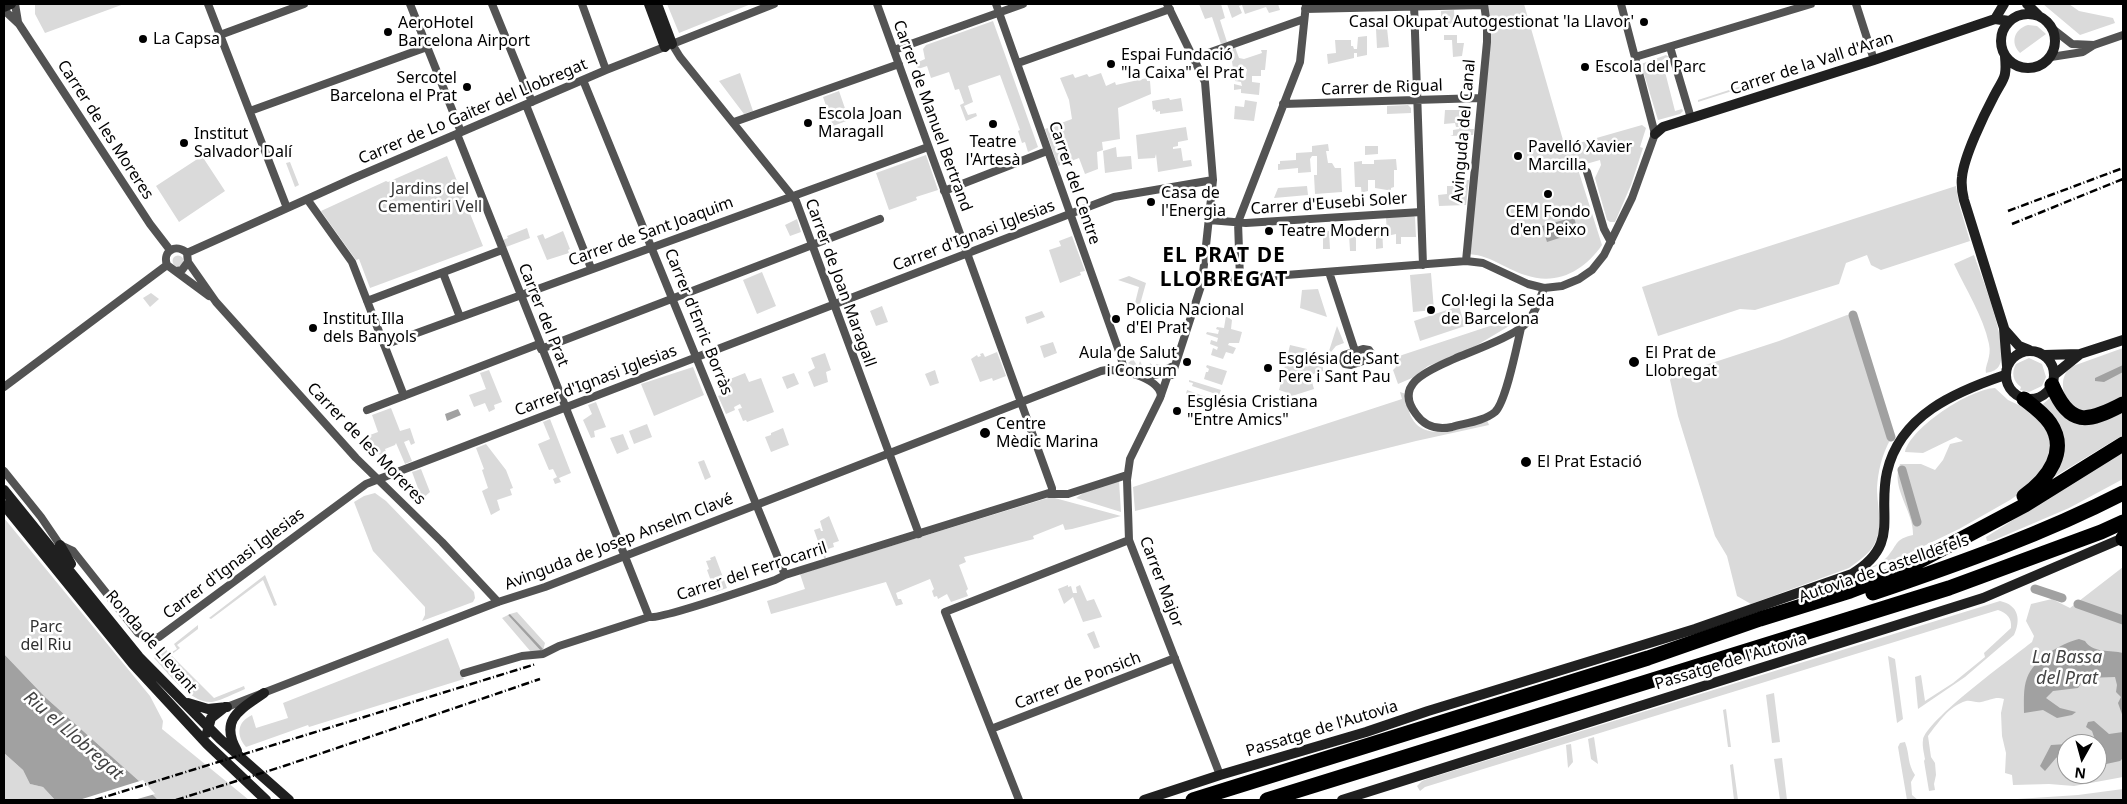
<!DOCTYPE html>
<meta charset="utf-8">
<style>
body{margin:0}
#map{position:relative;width:2127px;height:804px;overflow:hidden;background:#fff;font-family:"Noto Sans",sans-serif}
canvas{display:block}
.frame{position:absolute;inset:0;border:5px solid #000;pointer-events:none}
.north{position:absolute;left:2057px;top:734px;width:50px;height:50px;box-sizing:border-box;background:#fff;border:1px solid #999;border-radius:50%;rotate:187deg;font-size:14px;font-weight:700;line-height:20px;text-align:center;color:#000}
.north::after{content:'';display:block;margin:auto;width:18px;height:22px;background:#000;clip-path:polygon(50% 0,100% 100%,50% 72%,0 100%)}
</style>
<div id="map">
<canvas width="2127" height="804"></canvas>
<div class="frame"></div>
<div class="north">N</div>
</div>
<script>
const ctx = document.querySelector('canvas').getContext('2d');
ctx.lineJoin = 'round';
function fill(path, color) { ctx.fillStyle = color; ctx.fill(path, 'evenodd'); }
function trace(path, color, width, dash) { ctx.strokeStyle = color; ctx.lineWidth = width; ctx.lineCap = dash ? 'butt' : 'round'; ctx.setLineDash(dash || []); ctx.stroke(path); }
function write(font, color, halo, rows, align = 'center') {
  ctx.font = font + ' "Noto Sans",sans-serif'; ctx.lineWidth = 5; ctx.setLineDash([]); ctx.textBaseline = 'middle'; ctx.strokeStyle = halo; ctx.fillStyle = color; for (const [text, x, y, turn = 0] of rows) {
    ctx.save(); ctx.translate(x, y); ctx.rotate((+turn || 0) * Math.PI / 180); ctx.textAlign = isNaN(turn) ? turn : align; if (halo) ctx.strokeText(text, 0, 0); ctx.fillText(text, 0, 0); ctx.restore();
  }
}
fill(new Path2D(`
 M35 4H124L45 33 35 14Z
 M667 4H751L679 33Z
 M1199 4H1221L1225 18 1220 20 1227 42 1221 44 1212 17 1205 19Z
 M1227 4H1278L1280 10 1269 13 1266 7 1245 14 1242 5 1239 6 1242 13 1232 18Z
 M1481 4H1524L1565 147 1642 125 1646 128 1640 147 1643 148 1631 185 1615 222H1610L1607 220 1595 178 1601 165 1600 160 1586 164 1585 160 1576 163 1602 245C1584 271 1557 286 1525 275 1504 268 1487 253 1464 254L1485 40Z
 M2043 4H2069L2079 11 2113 18 2115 23 2080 35Z
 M1454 10 1455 24 1441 23V11Z
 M993 21 1038 147 1028 152 1025 142 1022 143 1018 131 1020 130 1000 75 968 86 973 102 964 106 968 115 976 113 977 116 966 121 960 105 964 103 959 89 955 90 949 72 931 78 927 66 918 69 916 63 925 59 923 49 926 45Z
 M2028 25 2037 26 2046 34 2020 53C2010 43 2014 29 2028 25Z
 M1387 28 1389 47 1377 48 1376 29Z
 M1444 35H1457V43H1464L1462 56 1453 57 1452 40H1444Z
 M1367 36V55L1357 57V53H1354V58L1328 64 1327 54 1336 53 1335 40H1351V46H1353L1354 49H1357L1358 37Z
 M1235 47 1239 58 1244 59 1262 53 1261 50H1267L1265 70H1261V76H1252V82L1260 83 1259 95 1241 93V89L1234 90V84L1242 86 1241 82 1235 81 1236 75H1246L1247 69 1233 68 1230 49Z
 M1666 55 1669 57 1662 60 1675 111 1682 109 1683 111 1680 114 1658 120 1641 64Z
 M740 73 753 111 744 114 719 81Z
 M1101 73 1106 86 1115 82 1116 85 1147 78V81H1150L1151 94 1118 108 1120 139 1102 142 1103 150 1097 152 1098 169 1085 174 1079 158 1058 166 1045 129 1072 119 1069 100 1060 78 1073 74 1075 78 1087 74 1089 77Z
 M1754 82V84L1698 102V100Z
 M839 91 849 120 833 126 823 97Z
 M1169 98 1170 100 1181 98 1183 111 1160 114V111L1156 112 1155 109 1153 110 1152 101Z
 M1245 100 1257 102 1254 121 1234 119 1235 106 1244 107Z
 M1408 105 1411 108V113L1387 114V106Z
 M1445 110H1465V120L1463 123H1470V129H1474L1473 135 1450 136 1453 135V130L1459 129 1460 127H1456L1455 123 1444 124Z
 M1186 127 1188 140 1178 142V146L1173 147V149L1181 148 1183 161 1191 160 1192 166 1158 172 1156 154 1155 158 1138 159 1136 135Z
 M1328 144 1329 151H1326L1328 163H1332L1335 168H1341L1342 192 1315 194 1314 175H1317V156H1312L1310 159 1311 172 1298 173V168L1278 170V164H1280V161L1296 160V153L1312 152V146Z
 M1365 146H1378V154L1365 155Z
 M1116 147 1117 157 1131 156 1132 169 1105 173 1103 151Z
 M926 155 938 190 916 197 917 200 889 210 876 173Z
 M202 156 225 191 179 222 156 186Z
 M447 156 483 246 370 288 359 259 356 260 321 211 386 181 388 182Z
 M1396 159 1397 170H1394V187L1391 188V194H1387V190L1375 188V180H1368V191L1364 192V198H1362L1361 187H1355L1354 162 1362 161V164H1374V160Z
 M290 162 299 185 295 187 286 163Z
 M1469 180 1466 205 1439 206 1438 195 1447 194V186H1453V181Z
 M1307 186 1308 195 1274 198 1278 188Z
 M1956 186 1959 204 1970 241 1881 270 1871 265 1867 255 1846 263 1839 284 1755 310 1740 309 1658 336 1642 287Z
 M1413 215 1415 217 1416 237H1401V244H1396V234L1387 236 1386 217Z
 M797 219 801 232 790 236 785 225Z
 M1376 226H1382L1383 248 1376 249Z
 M527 228 530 238 506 247 503 240 508 238 507 236Z
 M563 231 570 249 568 250 569 253 547 260 537 236 543 234 545 239Z
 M1323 231H1329L1330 249H1323Z
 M1349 234H1356V251H1350Z
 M1072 236 1085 271 1080 272 1081 275 1060 283 1049 250 1061 246 1059 241Z
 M1974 255C1981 275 2011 349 1999 366 1996 371 1990 372 1986 373 1984 367 1992 357 1989 344 1983 316 1966 290 1954 264Z
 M172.5 261a5.5 5.5 0 1 1 11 0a5.5 5.5 0 1 1-11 0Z
 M762 272 776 306 757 314 743 280Z
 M1431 273 1434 310 1413 312 1410 275Z
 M1129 276 1146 283 1139 308 1134 307 1139 287 1118 280Z
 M1318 289 1327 317 1300 308 1302 290Z
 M151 293 159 299 150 307 143 298Z
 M882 306 888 322 876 326 870 311Z
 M1459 306 1465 326 1420 341 1414 321Z
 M1042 311 1045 317 1027 324 1025 317Z
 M1847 315 1851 316 1890 440C1882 455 1878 471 1877 488 1877 508 1885 530 1872 548 1866 556 1857 562 1849 568L1751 604 1737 596 1727 556 1715 536 1678 416 1670 380 1672 376 1779 341Z
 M1226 316 1232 320 1231 329 1242 332 1239 343H1229L1228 345 1236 348 1233 354 1226 352 1223 359 1211 355 1213 348 1217 350 1218 347 1210 344 1211 340 1217 342 1218 338 1206 334 1207 332 1218 334 1219 330 1216 329 1217 327 1224 328Z
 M1514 318 1519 320 1469 350 1428 366 1412 378 1398 384 1393 370 1396 367 1393 358Z
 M1337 326 1344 343 1336 346 1331 352 1329 351Z
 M1053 342 1057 353 1044 358 1040 346Z
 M1290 345 1307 349 1308 363 1323 367V371L1310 375 1314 389 1292 396 1288 393 1279 390Z
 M2123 348V398L2088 414 2068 406C2063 391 2058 376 2073 366Z
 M997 352 1006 376 993 381 992 378 980 382 971 359 977 355 978 357 981 356 980 354 983 353 985 357Z
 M825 353 831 370 826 372 828 382 814 387 808 372 815 368 811 358Z
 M2029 358 2042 364 2046 377 2042 386 2029 392 2020 390 2021 387C2013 381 2011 373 2016 364Z
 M1133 359 1138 367 1140 361 1143 367 1149 371 1150 363 1157 369 1156 364 1166 366 1161 371 1143 373 1128 363Z
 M1207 365 1227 371 1222 385 1204 379 1206 372H1208L1209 369 1206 367Z
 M693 367 704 395 654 416 641 384Z
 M489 370 502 402 494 405 495 409 489 412 485 403 474 407 469 395 486 389 480 373Z
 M935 370 939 383 930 386 925 374Z
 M745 373 749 382 761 378 774 412 747 422 746 420 743 421 738 409 742 408 740 404 734 407 735 410 726 414 718 396 730 392 725 381Z
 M794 373 799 384 787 389 782 377Z
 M1189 380 1221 390 1219 395 1192 386 1193 383 1189 382Z
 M1995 388 2008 400 2027 409 2049 431 2052 453 2035 483 2010 500 1959 529 1899 558 1871 568C1876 564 1884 561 1888 556 1898 544 1895 539 1913 535 1914 511 1890 488 1900 464H1921L1935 470 1943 460 1950 444 1963 441 1956 437 1923 453 1905 452C1911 427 1970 389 1995 388Z
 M1187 390 1217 401 1214 408 1201 405 1202 400 1186 394Z
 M1400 392 1406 394C1409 449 1453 431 1487 420L1489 425 1416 441 1135 511 1133 487 1402 399Z
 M2050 398 2060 411 2123 409V435L2054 477 2059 466 2043 404Z
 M596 402 606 427 594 431 595 437 591 438 583 420 592 414 588 405Z
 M391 408 400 431 410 428 415 443 411 445 409 440 404 442 412 461 405 464 396 443 395 445 385 449 386 452 380 455 368 441 362 438 378 432 372 415Z
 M550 419 571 473 559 478 561 482 555 484 553 479 557 477 553 469 549 470 538 444 550 439 543 422Z
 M647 424 652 437 634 444 629 431Z
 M783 428 789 445 771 452 765 437 771 435V433Z
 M623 434 629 449 617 454 610 438Z
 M486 444 506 470 513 488 510 489 512 495 497 500 500 510 491 515 482 491 488 488 482 470 484 469 476 448Z
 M2123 451V479L2069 508 1992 541H1987L1986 537Z
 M704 460 711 477 705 480 698 462Z
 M421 469 430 492 422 499 412 472Z
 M1119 481 1121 512 1076 498 1085 492Z
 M375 493 386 501 474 592 475 598 473 602 422 621 425 615V607L373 551 354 502 364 496Z
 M1051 497 1121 516 1072 529 1065 530 1063 524 1033 536 1034 539 964 557 966 562 959 565 968 589 966 591 968 596 951 602 947 594 938 599 937 596 934 597 932 591 934 589 930 579 896 593 898 599H901L903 604 896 606 886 582 771 614 767 601 805 589 800 574Z
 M829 516 839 541 833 543 834 547 828 549 829 553 825 554 826 558H824L814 530 820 528 821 531H823L820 521Z
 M4 518 150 696 163 721 162 729 249 800H158L139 781 45 697 4 654Z
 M715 556 727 588 715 592 707 570 709 569 706 561 711 560 710 558Z
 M2123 567V777L2074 786 2049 784 2013 785 2012 775 2005 773 2006 753 2002 736 2001 713 2004 699C1996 696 1990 700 1981 702 1976 703 1971 700 1966 701 1949 706 1938 723 1928 736L1931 757 1935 763 1936 775 1934 784 1935 790 1929 791 1924 761 1925 759C1924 753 1922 746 1923 740 1925 721 2013 657 2032 642L2034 636 2026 621 2031 604 2052 599 2070 608ZM2067 744H2097V774H2067Z
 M265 575 277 605 274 606 263 580 211 619 209 618Z
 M1068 585V587L1071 586 1073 593H1077L1076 587 1080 585 1087 601 1094 599 1102 617 1083 622 1073 597 1064 604 1058 589Z
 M2000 601C2019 605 2021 620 2014 635L1965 677 1918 709 1915 677 1921 675 1925 701 1953 683 1985 657 1984 653 2011 628C2012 618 2007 613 1998 610L1425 787 1420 791 1417 786 1422 781 1430 778Z
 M517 612 545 643 543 651 531 652 502 618 508 615 541 651 542 649 510 614Z
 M198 625V629L177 645 180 648 171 655 214 698 244 686 245 689C235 693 223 700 212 702 191 704 167 672 154 658L166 649 169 654 177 649 174 644Z
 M1094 631 1100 647 1094 649 1087 634Z
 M448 638 464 679 309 727 308 725 246 747C236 735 237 722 252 715L256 728 288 718 283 703Z
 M1888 656 1895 659 1903 719 1897 723Z
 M1774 693 1780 742 1772 743 1766 695Z
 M1726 709 1731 747H1728L1723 710Z
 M1594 737 1598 764 1591 759 1588 739Z
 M1905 742C1910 755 1907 763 1915 775L1911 782 1912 795 1918 800H1907L1898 747 1900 743Z
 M1571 744 1573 762 1568 768 1566 745Z
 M4 753 23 770 30 784 43 787 55 800H4Z
 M1782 758 1787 800H1780L1774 759Z
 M1733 764 1738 800H1734L1730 765Z
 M2123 789V800H2002L2078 795Z`), '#dadada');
fill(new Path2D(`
 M1574 217 1578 232 1547 242 1542 226Z
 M2123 365V372L2104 382 2095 381V378Z
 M458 409 461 415 447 421 445 414Z
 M510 614 543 649 541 651 508 615Z
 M2079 639 2085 641C2092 653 2111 650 2123 653V717L2118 703 2121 697 2116 692 2117 685 2115 677 2085 678 2078 688 2053 691 2046 698 2060 708 2076 712 2072 715 2057 718 2043 710 2024 713C2024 703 2023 688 2027 678 2034 659 2060 644 2079 639Z
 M4 654 45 697 139 781 158 800H55L43 787 30 784 23 770 4 753Z
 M2094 721 2109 734 2123 732V758L2120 761 2097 766V744H2093L2095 740 2092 731 2086 727 2088 722Z
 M2067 744V758L2062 754 2056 758 2045 771 2040 766 2051 745Z`), '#a1a1a1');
fill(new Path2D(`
 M143 780 155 794 134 800H79Z`), '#fff');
trace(new Path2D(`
 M1853 315 1891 437
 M1902 470 1917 522
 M2035 589 2062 598
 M2078 604 2123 620`), '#a1a1a1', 9);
trace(new Path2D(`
 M15 4 18 22
 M208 4 287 208
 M410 4 461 132
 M492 4 532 102
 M582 4 606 70
 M996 4 1121 357 1124 371
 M1167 4 1205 82 1213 180 1202 283 1172 375
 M1414 4 1423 265
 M1856 4 1874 60
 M1305 9 1484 5
 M4 10 19 24 150 224 170 250
 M2054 30 2072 44 2094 45
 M220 35 304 4
 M672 44 680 57 796 201 919 534
 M1670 47 1691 118
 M894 50 1023 4
 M1635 57 1811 4
 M2051 57 2083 52 2094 45 2123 35
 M1194 58 1304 19
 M1018 63 1170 9
 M583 80 785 575
 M1283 104 1481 98
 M526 105 591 268
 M250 111 427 47
 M734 122 899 64
 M457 134 649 617
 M1587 172 1604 229 1611 242
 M944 191 1047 151
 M307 199 352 262 404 396
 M1209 220 1246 223 1421 212
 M187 253 354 178 606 70 774 4
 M1466 261 1487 42V25L1484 4
 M188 262 216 302 356 458 442 542 498 602
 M176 271 182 270 188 262 187 253C176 243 162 251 167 265L209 296
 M1329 272 1355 351
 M443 273 460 317
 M1240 279 1238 222 1300 62 1306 4
 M1202 283 1209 281 1466 261 1483 263 1528 284 1544 288 1562 286 1579 279 1592 270 1604 255 1632 198 1655 134 1621 4
 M367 301 502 250
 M1521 328C1517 345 1506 402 1495 412 1484 421 1466 423 1452 427 1438 430 1425 427 1416 414 1391 382 1435 368 1456 358 1473 351 1509 338 1522 327 1533 318 1539 302 1544 288
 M384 345 928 147
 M541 349 880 219
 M1363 349 1369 350 1371 353 1369 359 1351 365 1345 364 1343 361 1344 355Z
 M1170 369 1160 398 1130 459 1127 480 1129 540 1220 775
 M1138 375H1156L1171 367
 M4 387 167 265
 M367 410 539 344
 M4 471 41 517 60 545 73 551 138 633 150 638 159 637 366 484 1114 197 1213 180
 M1049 494H1068L1127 475
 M464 673 522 656 543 654 559 646 649 617C660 620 757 586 775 580L785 575 1052 492V488L877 4
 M227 707 498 602 545 587 1101 371C1117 367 1158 377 1161 395
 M991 729 1175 658
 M1019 800 945 612 1129 540`), '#535353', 8);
trace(new Path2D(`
 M649 4 665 47
 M657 4 672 44
 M2027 4 2039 16
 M4 7 11 4
 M2001 41a27 27 0 1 1 54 0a27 27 0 1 1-54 0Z
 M1995 19 2004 4
 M2005 56C2007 79 2004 77 1994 96 1984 115 1964 156 1962 177 1961 185 1962 192 1964 200L2004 328 2007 366
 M1655 134 1663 127 1874 60 1995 19 2009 21
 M2004 329 2019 346 2029 350
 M2006 375a24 24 0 1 1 48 0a24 24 0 1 1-48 0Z
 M2044 355 2080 354 2123 340
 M2054 375 2080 354
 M4 490 139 657 220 739 289 800
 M4 505 133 664 207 744 266 800
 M60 545 71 564
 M188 703 208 709 227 707
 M207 733 211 718 225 707
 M237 751C219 719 240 710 264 693
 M1144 800 1220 775 1366 732 1428 711 1695 629 1852 574C1901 544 1877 516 1887 472 1900 415 1955 392 2005 375
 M1342 800 1983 598 2123 538`), '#202020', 10);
trace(new Path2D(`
 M2052 385C2070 427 2087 423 2123 404
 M2024 399C2033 406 2043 413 2050 423 2069 451 2048 479 2024 496
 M2123 539V538
 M1873 593C1958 564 2043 534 2123 493
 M1193 800 1648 658 1760 619 1850 591 1897 573 2025 505 2123 444
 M1267 800 1949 588 2101 532 2123 522`), '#000', 15);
trace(new Path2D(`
 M2008 211 2123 168
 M2012 224 2123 179
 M95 800 536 664
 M176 800 284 766 540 679`), '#000', 2.5, [8, 2.5, 1, 2.5]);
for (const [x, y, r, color] of [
 [1644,22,5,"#000"],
 [388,32,5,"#000"],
 [143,39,5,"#000"],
 [1111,64,5,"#000"],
 [1585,67,5,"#000"],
 [467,87,5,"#000"],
 [808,123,5,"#000"],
 [993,124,5,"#000"],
 [184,143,5,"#000"],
 [1518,156,5,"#000"],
 [1548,194,5,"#000"],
 [1151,202,5,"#000"],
 [1269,231,5,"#000"],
 [1431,310,5,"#000"],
 [1116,319,5,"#000"],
 [313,328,5,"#000"],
 [1187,362,5,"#000"],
 [1634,362,6,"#000"],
 [1268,368,5,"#000"],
 [1177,411,5,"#000"],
 [985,433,6,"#000"],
 [1526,462,6,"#000"]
]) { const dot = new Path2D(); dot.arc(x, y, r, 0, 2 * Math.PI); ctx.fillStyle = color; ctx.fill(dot); trace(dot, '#fff', 2); }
write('16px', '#000', '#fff', [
 ["Casal Okupat Autogestionat 'la Llavor'",1634,22,"right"],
 ["AeroHotel",398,23],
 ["Barcelona Airport",398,41],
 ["La Capsa",153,39],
 ["Espai Fundació",1121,55],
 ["\"la Caixa\" el Prat",1121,73],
 ["Escola del Parc",1595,67],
 ["Sercotel",457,78,"right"],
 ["Barcelona el Prat",457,96,"right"],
 ["Escola Joan",818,114],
 ["Maragall",818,132],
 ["Institut",194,134],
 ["Salvador Dalí",194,152],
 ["Teatre",993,142,"center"],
 ["l'Artesà",993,160,"center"],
 ["Pavelló Xavier",1528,147],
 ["Marcilla",1528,165],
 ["Casa de",1161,193],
 ["l'Energia",1161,211],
 ["CEM Fondo",1548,212,"center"],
 ["d'en Peixo",1548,230,"center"],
 ["Teatre Modern",1279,231],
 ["Col·legi la Seda",1441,301],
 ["de Barcelona",1441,319],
 ["Policia Nacional",1126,310],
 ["d'El Prat",1126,328],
 ["Institut Illa",323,319],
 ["dels Banyols",323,337],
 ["Aula de Salut",1177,353,"right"],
 ["i Consum",1177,371,"right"],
 ["El Prat de",1645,353],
 ["Llobregat",1645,371],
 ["Església de Sant",1278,359],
 ["Pere i Sant Pau",1278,377],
 ["Església Cristiana",1187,402],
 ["\"Entre Amics\"",1187,420],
 ["Centre",996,424],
 ["Mèdic Marina",996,442],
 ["El Prat Estació",1537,462]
], 'left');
write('16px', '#000', '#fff', [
 ["Carrer de la Vall d'Aran",1812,64,-18],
 ["Carrer de Rigual",1382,88,-2],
 ["Carrer de Lo Gaiter del Llobregat",473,112,-23],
 ["Carrer de Manuel Bertrand",932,116,70],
 ["Carrer de les Moreres",105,130,57],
 ["Avinguda del Canal",1464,131,-85],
 ["Carrer del Centre",1074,183,71],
 ["Carrer d'Eusebi Soler",1329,204,-4],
 ["Carrer de Sant Joaquim",651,232,-20],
 ["Carrer d'Ignasi Iglesias",974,236,-21],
 ["Carrer de Joan Maragall",840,283,70],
 ["Carrer del Prat",543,315,68],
 ["Carrer d'Enric Borràs",698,322,68],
 ["Carrer d'Ignasi Iglesias",596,381,-21],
 ["Carrer de les Moreres",366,444,46],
 ["Avinguda de Josep Anselm Clavé",619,542,-21],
 ["Carrer d'Ignasi Iglesias",234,564,-37],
 ["Autovia de Castelldefels",1884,569,-19],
 ["Carrer del Ferrocarril",752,572,-18],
 ["Carrer Major",1161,582,69],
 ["Ronda de Llevant",151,642,49],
 ["Passatge de l'Autovia",1731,662,-17],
 ["Carrer de Ponsich",1078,681,-21],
 ["Passatge de l'Autovia",1322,729,-17]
]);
write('16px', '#313131', '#fff', [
 ["Jardins del",430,189],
 ["Cementiri Vell",430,207],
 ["Parc",46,627],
 ["del Riu",46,645]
]);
write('italic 18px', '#424242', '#fff', [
 ["La Bassa",2067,658],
 ["del Prat",2067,679],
 ["Riu el Llobregat",73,736,41]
]);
ctx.letterSpacing = '1px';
write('bold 21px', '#000', '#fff', [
 ["EL PRAT DE",1224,256],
 ["LLOBREGAT",1224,280]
]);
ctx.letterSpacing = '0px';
</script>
